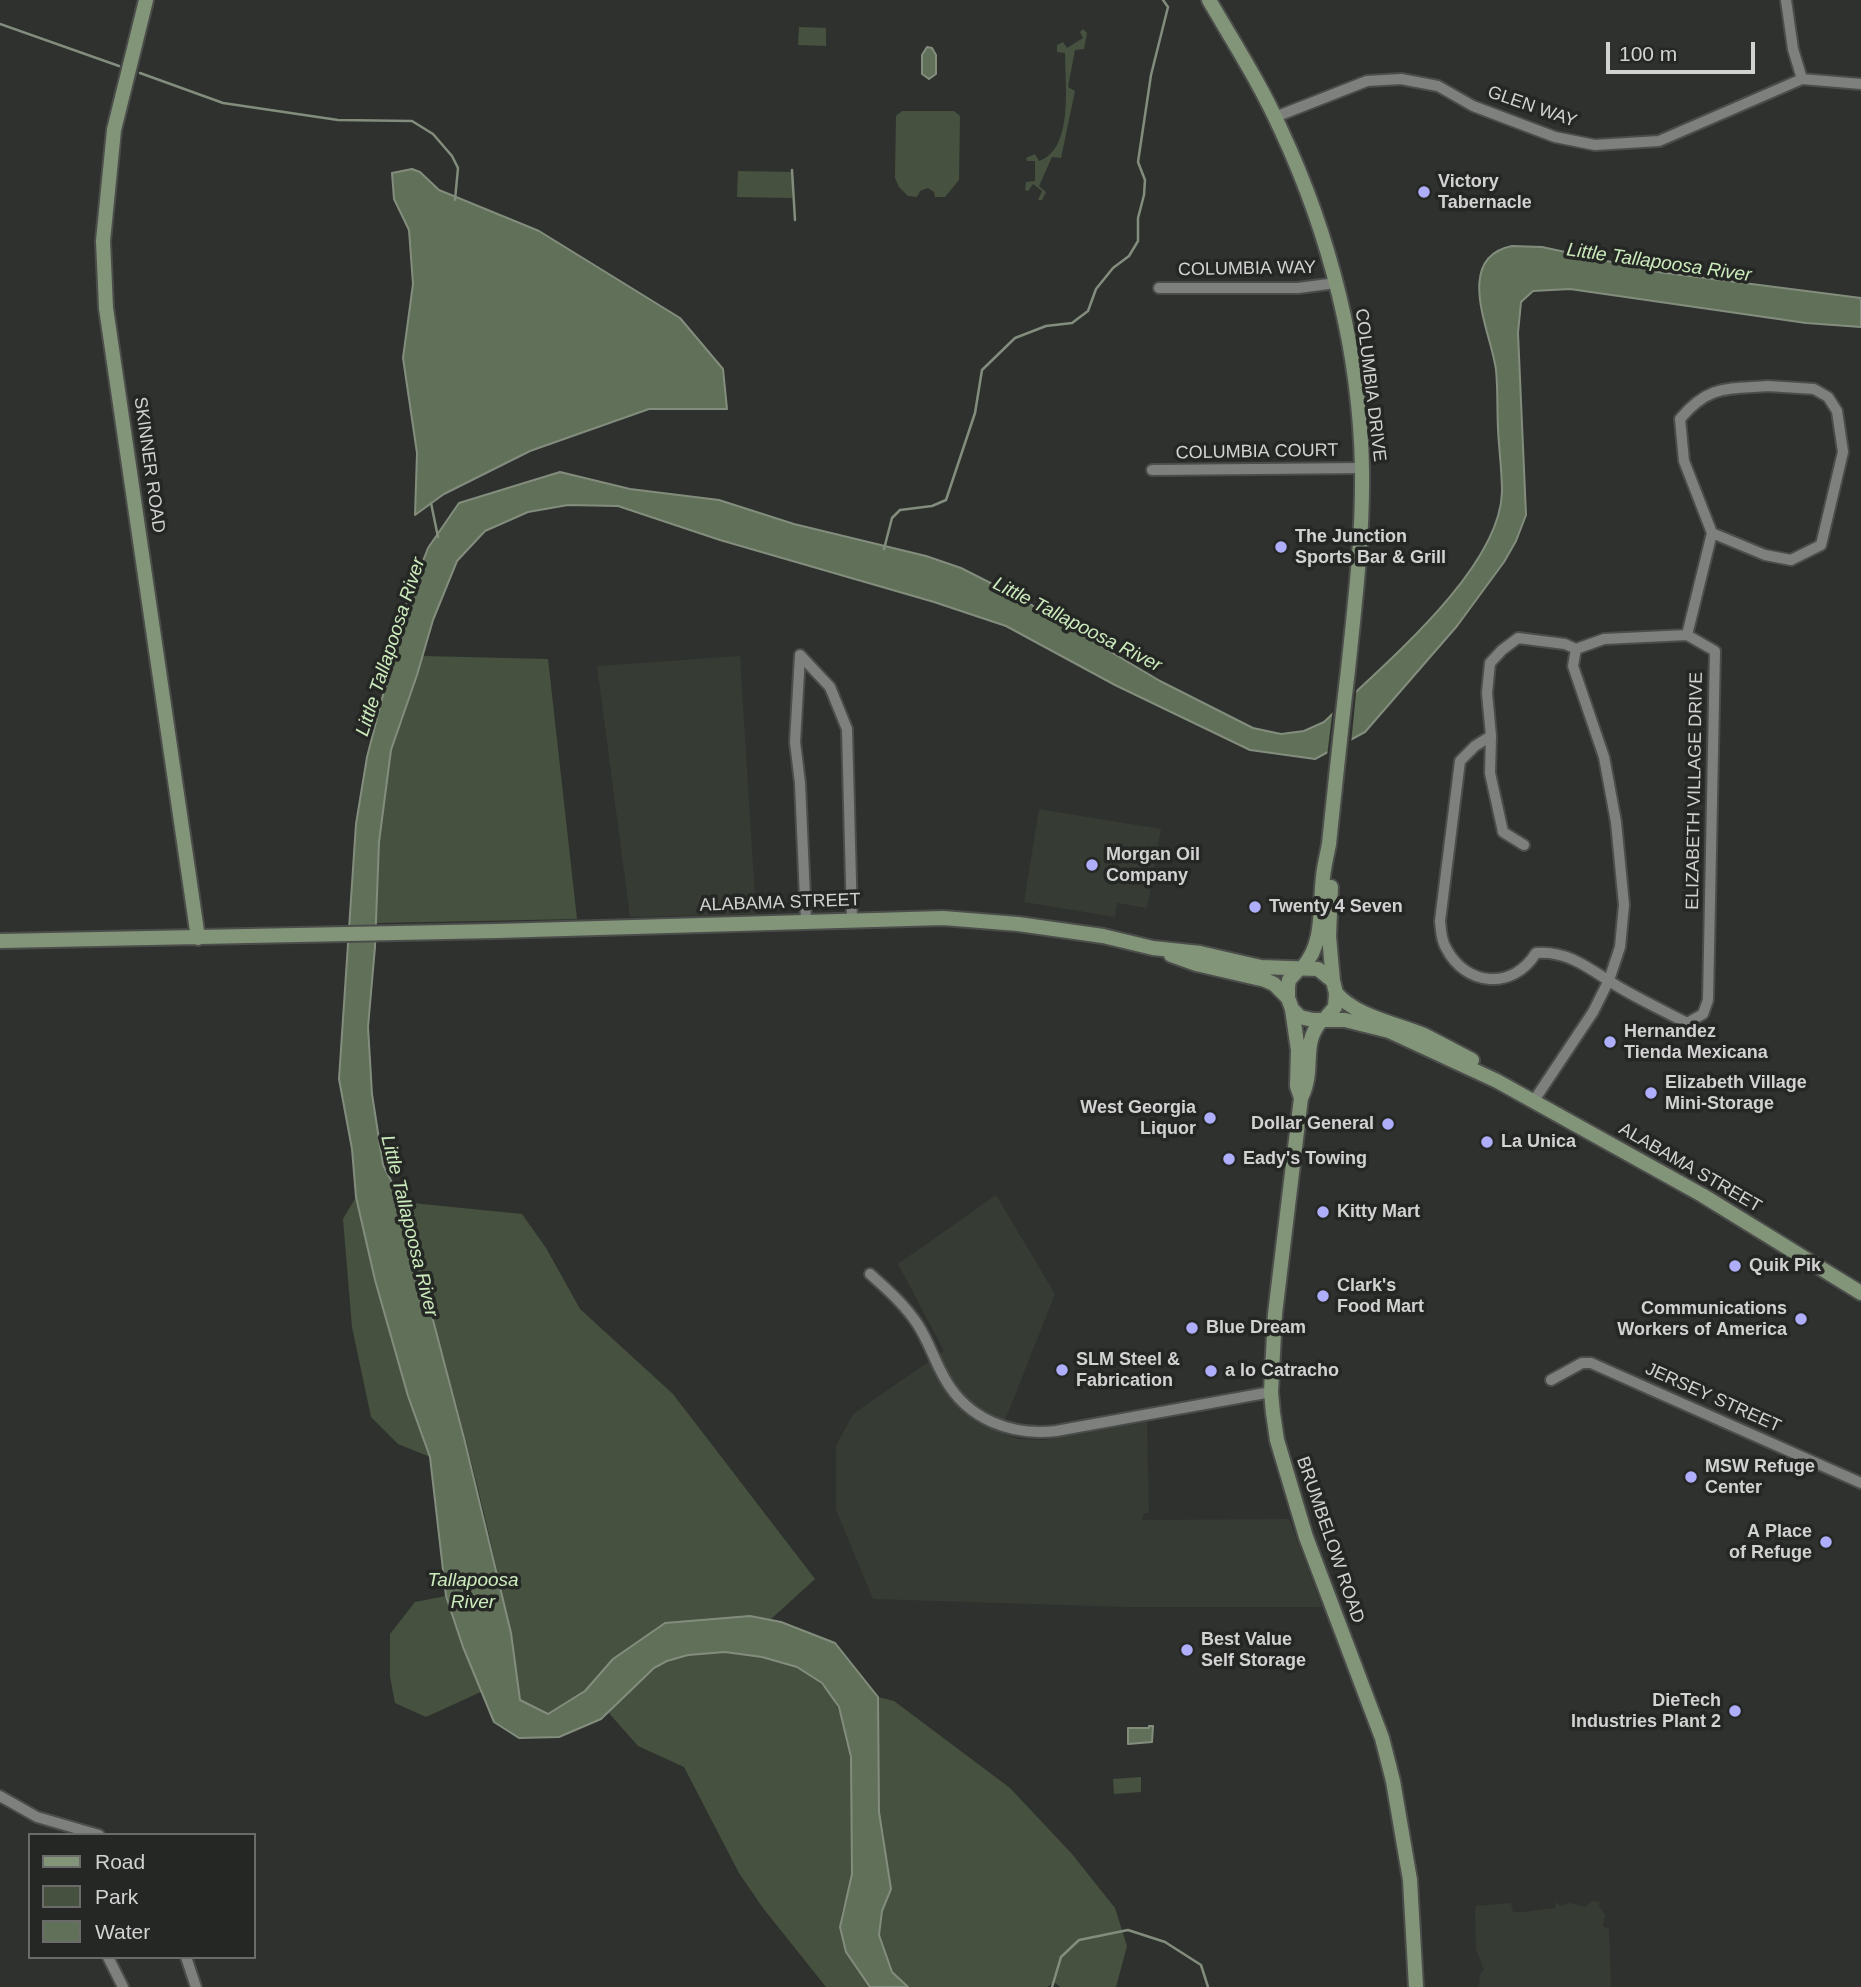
<!DOCTYPE html>
<style>
body{margin:0}
#map{position:relative;width:1861px;height:1987px;overflow:hidden;background:#2f312e;font-family:Arial,sans-serif}
canvas{display:block}
.legend{position:absolute;left:28px;top:1833px;width:228px;height:126px;box-sizing:border-box;background:#252725;border:2px solid #6a6b6a;margin:0;padding:9px 12px;list-style:none;font-size:21px;color:#d1d2d1}
.legend li{display:flex;align-items:center;gap:14px;height:35px}
.legend b{width:35px;border:2px solid #6a6b6a}
.scale{position:absolute;left:1606px;top:42px;width:149px;height:32px;box-sizing:border-box;border:4px solid #d1d2d1;border-top:0;padding-left:9px;font-size:21px;line-height:24px;white-space:nowrap;color:#d1d2d1;-webkit-text-stroke:5px #252725;paint-order:stroke}
</style>
<div id="map">
<canvas width="1861" height="1987"></canvas>
<ul class="legend">
<li><b style="height:9px;background:#839579"></b>Road</li>
<li><b style="height:19px;background:#46523f"></b>Park</li>
<li><b style="height:19px;background:#617059"></b>Water</li>
</ul>
<div class="scale">100 m</div>
</div>
<script>
const ctx = document.querySelector('canvas').getContext('2d');
ctx.lineJoin = 'round';
function fill(path, color) { ctx.fillStyle = color; ctx.fill(path, 'evenodd'); }
function trace(path, color, width, dash) { ctx.strokeStyle = color; ctx.lineWidth = width; ctx.lineCap = dash ? 'butt' : 'round'; ctx.setLineDash(dash || []); ctx.stroke(path); }
function write(font, color, halo, rows, align = 'center') {
  ctx.font = font + ' Arial,sans-serif'; ctx.lineWidth = 7; ctx.setLineDash([]); ctx.textBaseline = 'middle'; ctx.strokeStyle = halo; ctx.fillStyle = color; for (const [text, x, y, turn = 0] of rows) {
    ctx.save(); ctx.translate(x, y); ctx.rotate((+turn || 0) * Math.PI / 180); ctx.textAlign = isNaN(turn) ? turn : align; if (halo) ctx.strokeText(text, 0, 0); ctx.fillText(text, 0, 0); ctx.restore();
  }
}
fill(new Path2D(`
 M740 656 756 914 630 917 597 666Z
 M1039 809 1161 829 1147 908 1117 903 1115 917 1024 902Z
 M996 1195 1055 1294 1000 1433 1018 1439 1045 1440 1147 1422 1149 1513H1144L1142 1520 1289 1519 1322 1607H1128L873 1599 836 1510V1446L853 1414 944 1351 898 1264Z
 M1592 1901 1600 1902 1599 1906 1605 1915 1603 1926 1609 1929 1611 1987H1479L1480 1974 1484 1970 1476 1950 1475 1906 1511 1903 1513 1912H1522L1555 1908 1556 1902 1560 1906 1570 1903 1585 1907Z`), '#363b34');
fill(new Path2D(`
 M799 27 826 28V46L798 45Z
 M1083 29 1087 33 1084 49 1075 50 1068 87 1075 91 1061 158 1052 157 1039 186 1046 192 1042 200H1038L1042 191 1033 184 1028 191 1025 190 1026 182 1035 181V161H1027L1026 158 1035 154 1039 161C1074 149 1065 84 1065 53L1057 52V45L1063 42 1067 48 1083 38 1080 32Z
 M902 111H954L960 116 959 180 945 197H935L934 192 928 188 920 191 917 197 908 196 899 187 895 178 896 116Z
 M738 171 792 172V198L737 197Z
 M423 656 548 659 577 919 376 923 379 842 391 750Z
 M356 1197C376 1285 399 1372 430 1457L398 1444 371 1417 352 1327 343 1219Z
 M402 1202 522 1214 546 1248 580 1309 673 1394 815 1579 770 1620 750 1616 613 1659 585 1691 547 1714 520 1700C497 1531 444 1367 402 1202Z
 M446 1596 463 1647 483 1691 426 1717 395 1703 390 1676V1634L415 1602Z
 M725 1652C832 1660 852 1702 852 1803 852 1826 854 1850 852 1873 851 1891 838 1912 841 1930 844 1953 857 1969 870 1987H826L763 1908 739 1873 684 1767 638 1746 608 1712C655 1670 656 1654 725 1652Z
 M878 1697 894 1701 1010 1788 1072 1854 1115 1908 1127 1946 1116 1987H1060L1054 1982 1047 1987H908L892 1972 879 1935 882 1911 891 1889 879 1812Z
 M1141 1777V1792L1114 1794 1113 1779Z`), '#46523f');
const water = new Path2D(`
 M927 47 932 48 936 55V74L929 79 922 74V55Z
 M412 169 420 172 439 190 539 231 680 318 723 369 727 409H649L530 451 444 494 415 515 417 453 403 358 413 284 409 230 394 199 392 173Z
 M1512 246 1542 247 1658 272 1861 298V327L1806 323 1570 289 1533 291 1521 302 1518 333 1526 515 1516 541 1504 562 1457 626 1365 732 1315 759 1250 750 1115 685 1006 626 934 602 720 540 618 506 568 505 528 512 485 531 457 561 433 620 417 675 391 750 379 842 375 947 368 1027 372 1094 383 1165 402 1202 464 1438 511 1633 520 1700 548 1714 585 1691 613 1659 665 1623 750 1616 781 1622 835 1643 878 1697 879 1812 891 1889 882 1911 879 1935 892 1972 908 1987H870L846 1952 840 1927 852 1874 851 1757 839 1707 822 1683 797 1667 762 1657 725 1652 688 1655 667 1661 654 1668 601 1719 559 1737 519 1738 494 1722 463 1647 446 1596 430 1457 408 1396 375 1280 356 1197 352 1149 339 1079 356 824 367 757 407 602 428 548 459 503 560 472 630 489 719 500 794 524 926 556 961 568 1020 598 1160 681 1253 728 1281 734 1304 731 1324 722C1378 669 1500 571 1502 492 1502 471 1499 450 1498 429 1497 409 1498 390 1496 370 1492 335 1452 258 1512 246Z
 M1149 1726H1153L1152 1742 1128 1744V1728H1149Z`);
fill(water, '#617059');
trace(water, '#838d7d', 2);
fill(new Path2D(`
 M1357 684 1351 744 1327 756 1333 708Z`), '#2f312e');
trace(new Path2D(`
 M0 24 119 66
 M140 73 223 103 338 120 412 121 433 134 452 156 458 168 455 200
 M792 170 795 220
 M431 503 438 537
 M884 549 892 518 900 510 932 506 946 500 975 413 982 370 1015 338 1046 326 1072 323 1088 311 1096 289 1113 268 1129 256 1138 241V218L1144 195 1145 180 1138 162 1151 75 1168 7 1163 0
 M1052 1987 1061 1957 1079 1940 1128 1930 1165 1942 1201 1965 1208 1987`), '#838d7d', 2.5);
const street = new Path2D(`
 M1786 0 1793 49 1802 79
 M1275 117 1367 81 1401 79 1438 86 1473 106 1555 137 1595 145 1659 141 1802 79 1861 84
 M1159 288H1298L1336 283
 M1768 386 1814 389 1828 397 1837 411 1843 452 1821 545 1791 560 1765 555 1712 533 1684 461 1680 419C1708 385 1727 389 1768 386Z
 M1152 470 1362 468
 M1687 635 1712 533
 M800 655 830 687 847 729 852 920
 M800 655 795 742 800 783 806 921
 M1491 736 1475 746 1460 761 1440 921C1441 930 1441 940 1446 948 1466 987 1513 990 1536 953 1572 950 1595 974 1624 990 1645 1002 1666 1012 1687 1023L1703 1014 1708 1000 1715 651 1687 635 1604 639 1576 649
 M1524 845 1503 832 1490 773 1491 736 1487 693 1490 663 1502 650 1518 638 1565 644 1576 649
 M1533 1102 1593 1012 1609 980 1620 947 1624 905 1616 822 1604 757 1573 666 1576 649
 M870 1274C887 1289 906 1306 918 1325 929 1342 935 1362 945 1379 968 1420 1012 1436 1056 1431L1271 1392
 M1551 1380 1582 1363H1591L1861 1483
 M0 1796 37 1817 99 1835
 M108 1957 123 1987
 M186 1957 196 1987`);
const secondary = new Path2D(`
 M146 0 114 130 103 241 106 308 198 938
 M1209 0C1234 43 1261 85 1281 130 1330 235 1360 353 1362 469 1363 536 1355 603 1348 670 1341 728 1335 786 1329 844 1327 855 1324 866 1323 877 1319 908 1325 942 1303 967
 M1331 887 1329 936 1333 981
 M0 941 496 931 943 918 1018 924 1103 936 1153 948 1200 953 1261 967 1318 969 1333 981 1336 993 1335 1007 1324 1020
 M1171 955 1196 964 1265 980 1274 984 1288 998
 M1299 969 1289 980 1288 987V998L1292 1009 1300 1017 1313 1020H1345L1389 1031 1497 1081 1702 1195 1861 1293
 M1336 993C1357 1017 1395 1023 1424 1035 1440 1043 1456 1052 1472 1060
 M1292 1009 1298 1050 1297 1086 1301 1098
 M1321 1021C1300 1046 1316 1068 1301 1098L1275 1314 1271 1392 1273 1413 1277 1440 1306 1537 1382 1738 1393 1781 1410 1880 1416 1987`);
trace(street, '#4b4d4b', 14);
trace(secondary, '#4b4d4b', 18);
trace(street, '#7e807d', 10);
trace(secondary, '#839579', 14);
for (const [x, y, r, color] of [
 [1424,192,7,"#afaefa"],
 [1281,547,7,"#afaefa"],
 [1092,865,7,"#afaefa"],
 [1255,907,7,"#afaefa"],
 [1610,1042,7,"#afaefa"],
 [1651,1093,7,"#afaefa"],
 [1210,1118,7,"#afaefa"],
 [1388,1124,7,"#afaefa"],
 [1487,1142,7,"#afaefa"],
 [1229,1159,7,"#afaefa"],
 [1323,1212,7,"#afaefa"],
 [1735,1266,7,"#afaefa"],
 [1323,1296,7,"#afaefa"],
 [1801,1319,7,"#afaefa"],
 [1192,1328,7,"#afaefa"],
 [1062,1370,7,"#afaefa"],
 [1211,1371,7,"#afaefa"],
 [1691,1477,7,"#afaefa"],
 [1826,1542,7,"#afaefa"],
 [1187,1650,7,"#afaefa"],
 [1735,1711,7,"#afaefa"]
]) { const dot = new Path2D(); dot.arc(x, y, r, 0, 2 * Math.PI); ctx.fillStyle = color; ctx.fill(dot); trace(dot, '#252725', 2.5); }
write('18px', '#d1d2d1', '#252725', [
 ["GLEN WAY",1532,107,19],
 ["COLUMBIA WAY",1247,269,-1],
 ["COLUMBIA DRIVE",1370,385,83],
 ["COLUMBIA COURT",1257,452,-1],
 ["SKINNER ROAD",149,465,82],
 ["ELIZABETH VILLAGE DRIVE",1695,791,-89],
 ["ALABAMA STREET",780,903,-2],
 ["ALABAMA STREET",1690,1168,30],
 ["JERSEY STREET",1713,1398,24],
 ["BRUMBELOW ROAD",1330,1540,71]
]);
write('bold 18px', '#d1d2d1', '#252725', [
 ["Victory",1438,182],
 ["Tabernacle",1438,203],
 ["The Junction",1295,537],
 ["Sports Bar & Grill",1295,558],
 ["Morgan Oil",1106,855],
 ["Company",1106,876],
 ["Twenty 4 Seven",1269,907],
 ["Hernandez",1624,1032],
 ["Tienda Mexicana",1624,1053],
 ["Elizabeth Village",1665,1083],
 ["Mini-Storage",1665,1104],
 ["West Georgia",1196,1108,"right"],
 ["Liquor",1196,1129,"right"],
 ["Dollar General",1374,1124,"right"],
 ["La Unica",1501,1142],
 ["Eady's Towing",1243,1159],
 ["Kitty Mart",1337,1212],
 ["Quik Pik",1749,1266],
 ["Clark's",1337,1286],
 ["Food Mart",1337,1307],
 ["Communications",1787,1309,"right"],
 ["Workers of America",1787,1330,"right"],
 ["Blue Dream",1206,1328],
 ["SLM Steel &",1076,1360],
 ["Fabrication",1076,1381],
 ["a lo Catracho",1225,1371],
 ["MSW Refuge",1705,1467],
 ["Center",1705,1488],
 ["A Place",1812,1532,"right"],
 ["of Refuge",1812,1553,"right"],
 ["Best Value",1201,1640],
 ["Self Storage",1201,1661],
 ["DieTech",1721,1701,"right"],
 ["Industries Plant 2",1721,1722,"right"]
], 'left');
write('italic 19px', '#ccebbc', '#252725', [
 ["Little Tallapoosa River",1659,263,8],
 ["Little Tallapoosa River",1077,625,27],
 ["Little Tallapoosa River",391,647,-72],
 ["Little Tallapoosa River",409,1226,76],
 ["Tallapoosa",473,1581],
 ["River",473,1603]
]);
</script>
